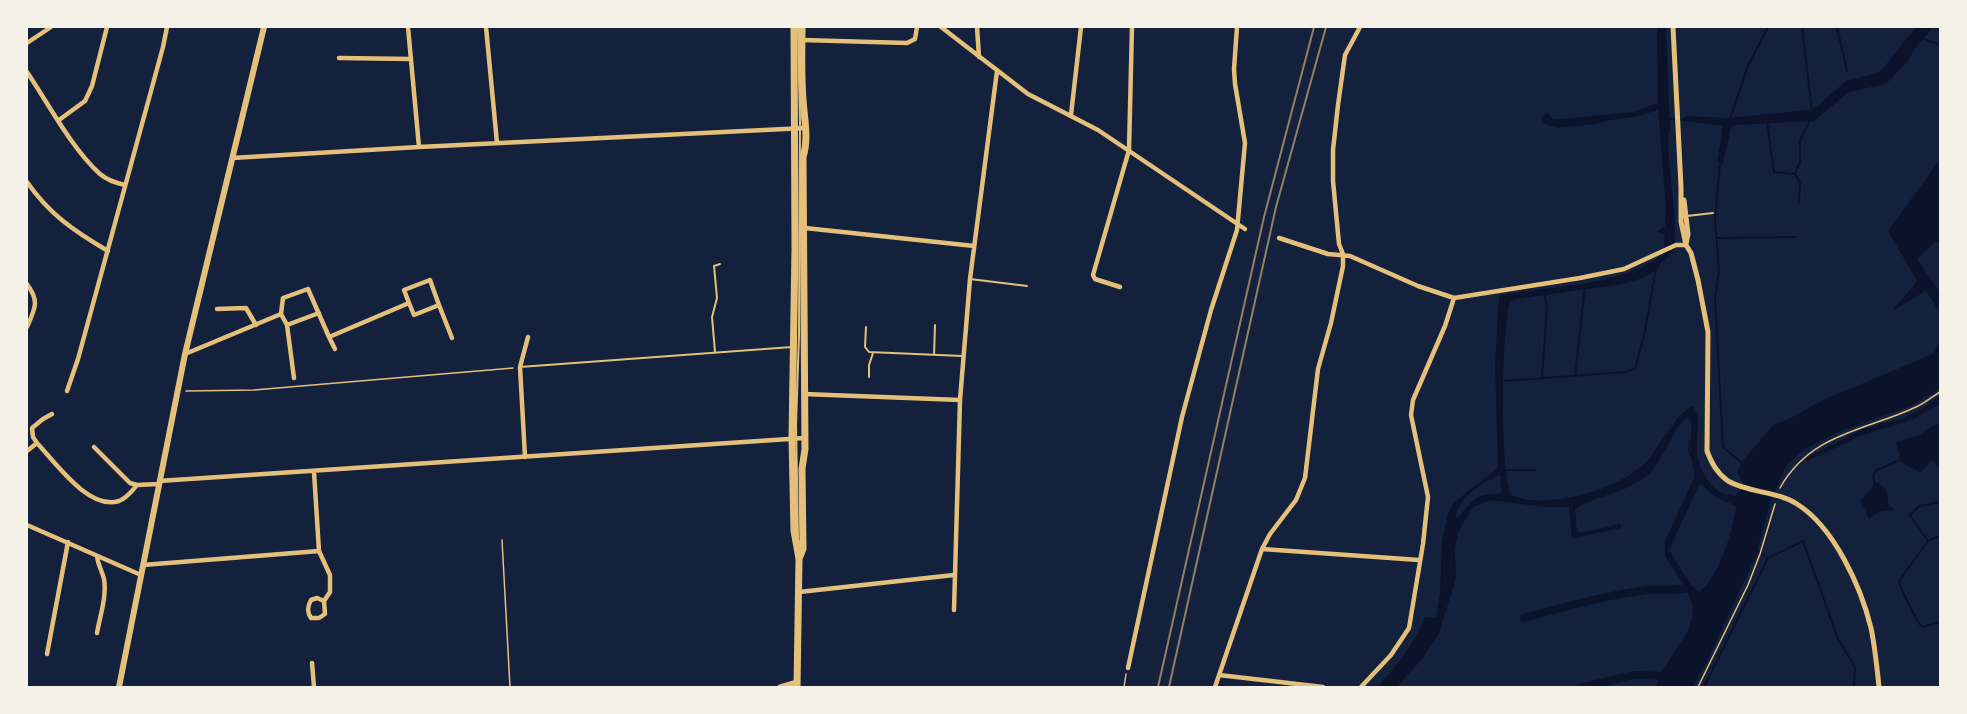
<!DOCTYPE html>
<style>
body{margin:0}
#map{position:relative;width:1967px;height:714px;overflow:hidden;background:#14213d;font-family:"Source Sans 3",sans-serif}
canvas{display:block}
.frame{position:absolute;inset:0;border:28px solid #f6f1e7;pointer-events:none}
</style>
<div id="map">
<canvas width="1967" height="714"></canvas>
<div class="frame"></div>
</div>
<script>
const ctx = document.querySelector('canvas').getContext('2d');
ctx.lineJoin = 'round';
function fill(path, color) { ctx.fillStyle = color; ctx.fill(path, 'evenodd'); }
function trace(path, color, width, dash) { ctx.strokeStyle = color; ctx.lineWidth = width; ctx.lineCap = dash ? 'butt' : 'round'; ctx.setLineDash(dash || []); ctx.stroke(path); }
fill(new Path2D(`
 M1657 27H1666L1670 129C1664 141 1675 204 1675 223 1675 233 1674 242 1674 252L1660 264 1657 270 1640 279 1623 284 1516 299 1510 303C1501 331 1500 469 1511 495 1545 511 1621 489 1646 462 1652 456 1658 449 1664 441 1674 426 1675 416 1692 406 1703 417 1695 438 1697 452 1698 463 1702 472 1709 482 1717 492 1723 495 1736 496L1737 493 1741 491 1743 482 1737 472 1744 459 1773 425 1789 419 1825 399 1919 360 1934 353 1940 339V388L1913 405 1838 432 1805 449 1787 464 1771 500 1756 556 1707 661 1693 687H1656L1661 672 1688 631 1692 617 1693 607 1686 588 1665 556V541L1695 476 1691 455V422L1688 417C1675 424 1663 461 1649 474 1630 491 1603 495 1581 505L1575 510 1577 530 1580 533 1620 524 1621 528 1572 539 1569 507H1545L1490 500 1473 507 1458 532 1455 550 1456 579 1439 633 1423 658 1397 687H1378C1397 664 1414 645 1425 617L1436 618 1440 594 1442 541 1448 514 1453 503 1498 468 1495 363 1499 296C1552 285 1618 287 1663 255L1665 235 1657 232 1665 226 1666 207 1658 110 1635 117 1605 121 1597 124 1556 128 1544 123 1542 119 1546 113 1549 114 1553 119H1561L1633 112 1658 103ZM1500 475 1501 493C1495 495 1487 494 1480 496 1470 500 1465 511 1457 518L1456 517C1458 497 1484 482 1500 475ZM1700 483 1715 497 1736 506C1733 531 1719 577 1699 592L1691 585 1669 550Z
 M1916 27H1933L1913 51 1909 60 1889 81 1881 85 1849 92 1814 121 1734 125 1731 128 1723 164 1717 161 1722 132V126L1683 121 1685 116 1727 118 1809 110 1821 103 1846 81 1880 72Z
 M1940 159V243L1936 241 1917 259 1940 292V313L1926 291 1892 311 1917 281 1888 231Z
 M1940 396V404L1912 420 1860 436 1808 461 1806 458 1863 429 1903 418 1920 410Z
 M1940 422V470L1932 459 1921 473 1901 462 1896 442 1917 436Z
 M1874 481C1886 486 1889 492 1888 504L1895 510 1878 512 1869 519 1860 500 1872 488Z`), '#0b132b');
trace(new Path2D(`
 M1802 27 1812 111
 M1837 27 1847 71
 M1922 38 1940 45
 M1669 119 1684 120
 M1730 119 1748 66 1768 27
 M1767 122 1774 172 1795 174 1800 162V140L1810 120
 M1720 163 1715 219 1719 271 1715 299 1723 447 1744 465
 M1795 174 1800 183 1799 203
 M1718 238 1796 237
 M1575 376 1585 287
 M1542 379 1547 305 1544 295H1546
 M1504 381 1625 372 1635 369 1644 336 1656 269
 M1690 440 1689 452 1692 458
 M1653 454 1671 429
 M1503 470H1535
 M1875 483 1873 477 1875 471 1900 460
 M1940 502 1919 506 1910 515 1928 541 1899 581C1900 588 1917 622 1922 627L1940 622
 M1577 534 1598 530
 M1928 541 1940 536
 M1756 550 1768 558 1803 541 1838 639 1855 667 1854 687
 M1704 687 1768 558`), '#0b132b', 2);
trace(new Path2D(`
 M1524 618C1565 607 1606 595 1648 590 1661 589 1673 591 1686 588
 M1583 687 1634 675 1668 676`), '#0b132b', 8);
trace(new Path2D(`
 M186 391 254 390 513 368
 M1780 488C1811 433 1865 431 1916 407 1925 403 1932 397 1940 392
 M502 540 510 687
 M1124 687 1126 674
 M1698 687 1748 585 1760 554 1775 504`), '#e5c07b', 1.5);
trace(new Path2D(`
 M798 27 800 121 799 335 796 425 798 538
 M1687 216 1713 213
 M970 279 1027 286
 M866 327 865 347 869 352 962 356
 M715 352 712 317 717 298 714 266 720 264
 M934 355 935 325
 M520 367 792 347
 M869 377V365L873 353`), '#e5c07b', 2);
trace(new Path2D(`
 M408 27 419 147
 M486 27 497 143
 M941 27 1028 94 1098 130 1245 229
 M977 27 979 57
 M802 40 907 43 915 39 917 27
 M27 43 51 27
 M339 58 411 59
 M27 72C48 103 72 149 100 174 107 180 116 183 125 185
 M1071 115 1081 27
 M59 120 85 101 92 86 107 27
 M232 158 419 147 805 128
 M27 182C49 214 74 231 108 251
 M805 228 974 246
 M1279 238 1328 254 1350 256 1418 286 1454 298 1580 278 1624 269 1676 245H1686
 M27 284C40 302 35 308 27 327
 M1120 287 1095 279 1093 275 1129 150 1132 27
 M409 303 404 290 430 280 439 305
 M217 309 246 308 256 325
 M281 314 287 325 294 378
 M287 325 319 313
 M329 337 335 349
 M185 354 281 314 283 298 308 289 329 337 409 303 414 315 439 305 452 338
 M67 391 78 359 163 47 167 27
 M804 394 960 400
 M37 443C55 462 89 511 119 501 127 498 132 491 137 485
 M94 447 130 483 137 485 159 484
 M27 451 37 443 33 437 32 428 43 419 52 414
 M525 457 520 367 528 337
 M314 472 319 551 330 575V592L324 601 325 614 319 618H311C307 612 307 607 311 600L317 598 324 601
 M159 481 804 438
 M27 525 141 575
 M1262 549 1419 560
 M143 565 319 551
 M799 592 954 575
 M954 610 960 400 970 279 997 71
 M97 633C100 616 107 596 104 579 102 571 98 565 97 556
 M47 654 68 542
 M312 663 314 687
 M1128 668 1182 417 1211 310 1237 230 1245 143 1235 84 1234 69 1237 27
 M1219 675 1323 687
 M1215 687 1262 549 1270 534 1296 500 1305 478 1318 369 1331 323 1343 266V254L1339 244 1333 181V150L1338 105 1345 55 1360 27
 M1361 687 1391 655 1409 628 1423 544 1428 497 1411 415 1413 400 1445 326 1454 298`), '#e5c07b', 4.5);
trace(new Path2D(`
 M1673 27 1681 187V222L1686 245 1691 253 1698 280 1708 332 1707 451C1712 464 1717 473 1728 481 1749 493 1777 491 1797 504 1834 527 1861 587 1871 628 1875 647 1877 667 1879 687
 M1684 200 1688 234 1686 244
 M780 687 797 682`), '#e5c07b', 5);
trace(new Path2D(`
 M119 687 185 354 264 27`), '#e5c07b', 6);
trace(new Path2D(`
 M794 27 795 247 792 438 794 531 799 559 797 687
 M799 559 803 549 802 469 805 449 803 157C809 138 804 118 803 99 801 75 802 51 802 27`), '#e5c07b', 7);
trace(new Path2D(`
 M1158 687 1264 217 1314 27
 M1169 687 1276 207 1326 27`), '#918062', 2);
</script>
